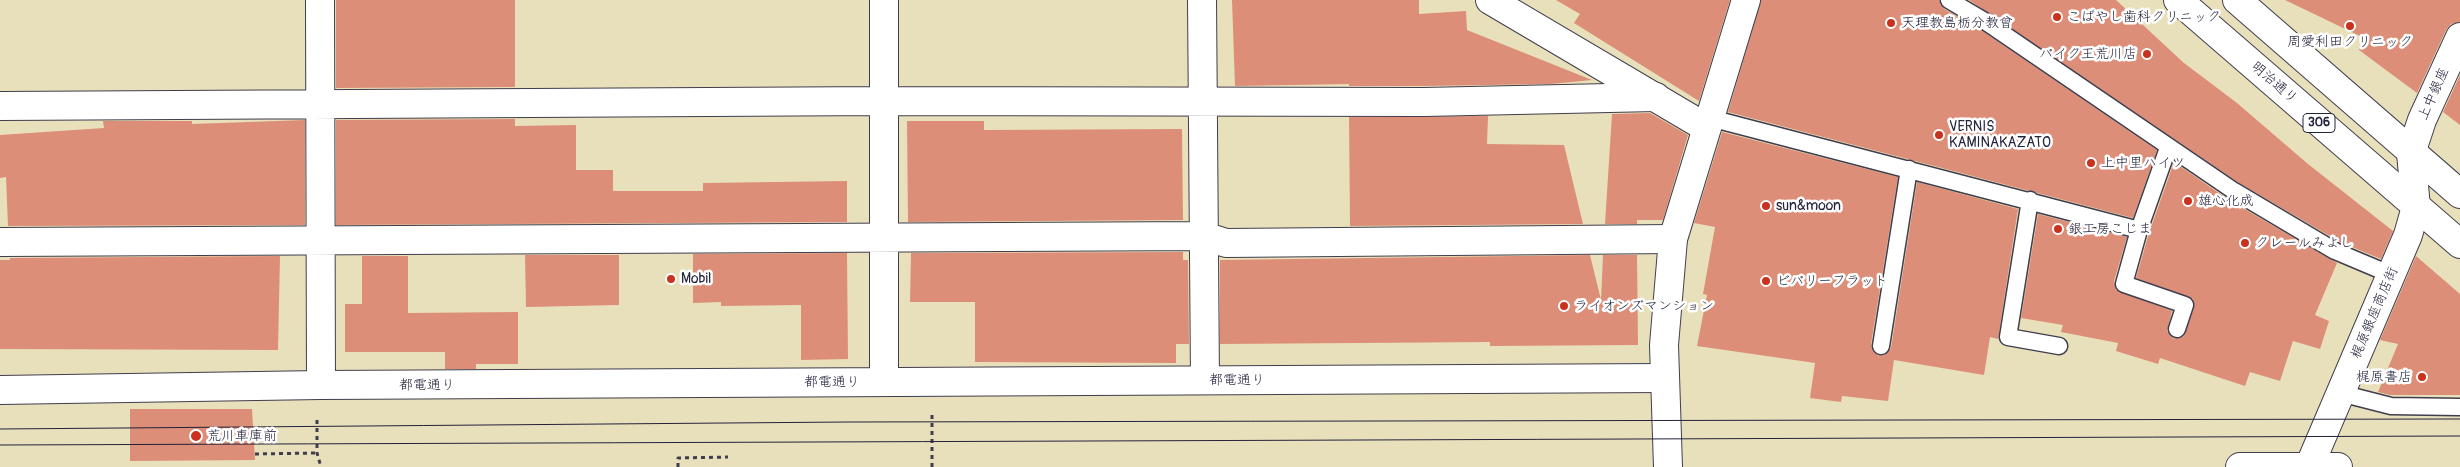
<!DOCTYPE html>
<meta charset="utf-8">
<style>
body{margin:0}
canvas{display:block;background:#e8e0bb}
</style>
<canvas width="2460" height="467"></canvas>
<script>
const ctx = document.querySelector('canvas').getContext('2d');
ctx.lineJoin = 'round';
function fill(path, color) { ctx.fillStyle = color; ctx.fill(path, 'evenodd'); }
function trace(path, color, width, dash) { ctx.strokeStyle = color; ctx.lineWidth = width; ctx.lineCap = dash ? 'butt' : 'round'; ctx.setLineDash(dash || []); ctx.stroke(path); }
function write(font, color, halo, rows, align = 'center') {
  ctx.font = font + ' Pangolin,"Klee One",sans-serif'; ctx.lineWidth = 5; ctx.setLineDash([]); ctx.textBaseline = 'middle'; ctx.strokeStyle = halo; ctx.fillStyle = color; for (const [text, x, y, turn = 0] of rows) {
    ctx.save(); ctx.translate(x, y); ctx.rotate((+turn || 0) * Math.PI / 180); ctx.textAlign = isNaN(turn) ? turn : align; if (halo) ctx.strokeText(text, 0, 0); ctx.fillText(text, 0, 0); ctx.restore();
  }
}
fill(new Path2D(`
 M336 0H515V87L336 88Z
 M1232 0H1419V14L1466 11 1467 30 1592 80 1551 84 1424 86H1349V84L1235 86Z
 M1556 0H1730L1699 101 1574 23 1580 14Z
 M1761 0H1939L1944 9 1981 30 2157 150 2133 218 1728 112Z
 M1969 0H2116L2184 63 2237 103 2308 164 2393 231 2381 259 2340 242 2239 183Z
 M2285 0H2460V22L2451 24 2446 30 2417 93 2359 50 2364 38Z
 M2460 75V125L2443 112Z
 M1650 113 1688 135 1663 220H1637V224H1605L1612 114Z
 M1488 116 1487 144 1564 145 1583 224 1350 226 1349 117Z
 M515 119V126L576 125V170H613V191H703V183L847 181V222L336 225V120Z
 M305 120V225L8 226 6 177 0 178V135L104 128 103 121H192V124Z
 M907 121H984V130L1182 129 1183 220 908 222Z
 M1722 132 1898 177 1871 344 1872 350 1879 356 1885 355 1891 348 1917 182 2018 209 1998 339 1990 337 1984 375 1894 360 1888 401 1842 396 1841 402 1810 398 1815 363 1697 346 1707 295 1703 294 1715 227 1694 223Z
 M2174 162 2229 200 2337 263 2315 315 2329 321 2320 349 2293 341 2280 381 2250 372 2245 386 2160 358 2158 364 2116 351 2118 343 2061 332 2063 325 2021 318 2038 214 2127 237 2114 281 2116 290 2172 311 2167 331 2174 339 2184 336 2194 308 2193 299 2136 278 2149 233Z
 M1183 252V260H1188L1189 344H1176V363L975 362V302H910L911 253Z
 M847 253 848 359 801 360V305L721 306V302L693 303V254Z
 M525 255H619V305L526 307Z
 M1590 255 1601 300 1603 255H1637L1638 345 1490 346V342L1220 344V260Z
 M280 256 278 350 0 349V260H10V258Z
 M362 256H408V313L518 312V364H476V369H445V352H345V304H362Z
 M2416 256 2460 294V395H2390L2378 392 2398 344 2380 340Z
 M130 409H252L255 460 130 461Z`), '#dd8e78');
const lane = new Path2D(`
 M1949 0 1986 22 2234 191 2335 251 2392 275
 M1710 118 2139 230
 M2168 148 2139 230 2124 284 2185 305 2177 329
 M2030 200 2008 337 2059 346
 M1881 346 1909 169
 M2340 393 2391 406 2460 407`);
const street = new Path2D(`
 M320 0 321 385
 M884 0V382
 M1202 0 1205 380
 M0 106 884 101 1424 102 1656 97
 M0 242 1204 236 1226 243 1673 239
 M0 390 321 385 1665 378
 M2240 467H2338
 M2309 467 2408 235 2416 207 2411 153 2422 120 2460 37`);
const secondary = new Path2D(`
 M1490 0 1707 128
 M1668 467 1664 345 1673 239 1746 0`);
const primary = new Path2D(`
 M2178 0 2460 244
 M2237 0 2460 194`);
trace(lane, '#403e4e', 19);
trace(street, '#403e4e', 30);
trace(secondary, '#403e4e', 30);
trace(primary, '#403e4e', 30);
trace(new Path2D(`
 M932 415V467
 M317 420V453L321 467
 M255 454 317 453
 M678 467V458L728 457`), '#403e4e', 3, [4, 4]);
trace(lane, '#fff', 16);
trace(street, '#fff', 28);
trace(secondary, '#fff', 28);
trace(primary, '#fff', 28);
trace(new Path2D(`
 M0 429 847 422 2460 419
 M0 445 2460 436`), '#22223b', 1);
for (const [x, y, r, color] of [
 [2057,17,5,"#c8321e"],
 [1891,23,5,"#c8321e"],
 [2350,26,5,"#c8321e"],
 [2147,54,5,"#c8321e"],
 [1939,135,5,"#c8321e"],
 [2091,163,5,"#c8321e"],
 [2188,201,5,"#c8321e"],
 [1766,206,5,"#c8321e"],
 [2058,229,5,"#c8321e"],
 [2245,243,5,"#c8321e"],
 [671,279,5,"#c8321e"],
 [1766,281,5,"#c8321e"],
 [1564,306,5,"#c8321e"],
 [2422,377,5,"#c8321e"],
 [196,436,6,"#c8321e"]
]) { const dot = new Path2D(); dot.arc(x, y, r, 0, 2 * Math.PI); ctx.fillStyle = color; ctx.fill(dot); trace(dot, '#fff', 2); }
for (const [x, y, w] of [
 [2319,123,32]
]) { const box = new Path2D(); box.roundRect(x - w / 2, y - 9.5, w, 19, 4); ctx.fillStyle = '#fff'; ctx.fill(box); trace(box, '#22223b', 1); }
write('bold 12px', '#22223b', null, [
 ["306",2319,123]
]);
write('14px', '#22223b', '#fff', [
 ["こばやし歯科クリニック",2067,17],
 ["天理教島栃分教曾",1901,23],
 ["周愛利田クリニック",2350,42,"center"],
 ["バイク王荒川店",2137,54,"right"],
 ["VERNIS",1949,127],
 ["KAMINAKAZATO",1949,143],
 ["上中里ハイツ",2101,163],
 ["雄心化成",2198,201],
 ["sun&moon",1776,206],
 ["銀工房こじま",2068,229],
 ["クレールみよし",2255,243],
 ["Mobil",681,279],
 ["ビバリーフラット",1776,281],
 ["ライオンズマンション",1574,306],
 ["梶原書店",2412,377,"right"],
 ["荒川車庫前",207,436]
], 'left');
write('14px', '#22223b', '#fff', [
 ["明治通り",2274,83,41],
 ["上中銀座",2434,94,-66],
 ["梶原銀座商店街",2375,313,-67],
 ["都電通り",1237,380],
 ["都電通り",832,382],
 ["都電通り",427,385]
]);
</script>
